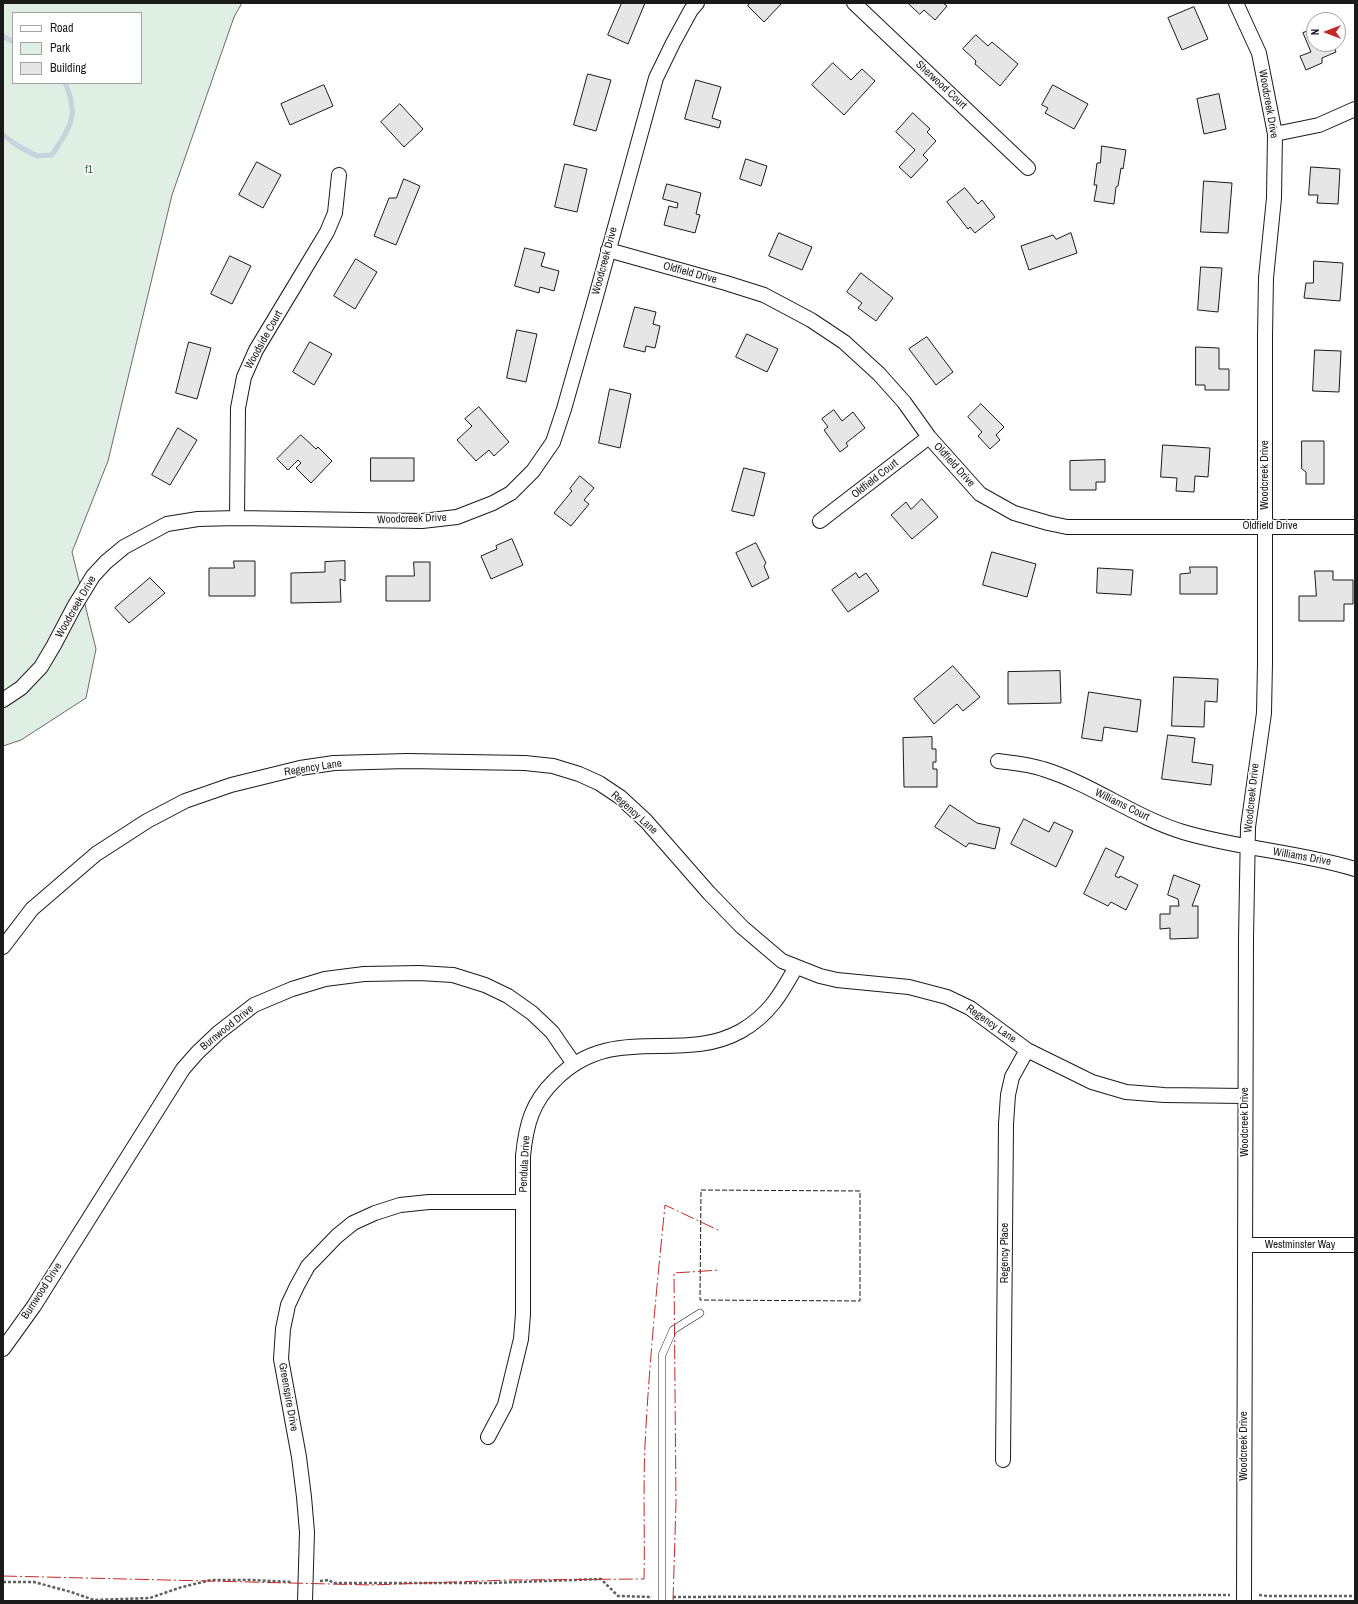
<!DOCTYPE html>
<style>
body{margin:0}
#map{position:relative;width:1358px;height:1604px;overflow:hidden;background:#fff;font-family:"Archivo Narrow",sans-serif}
canvas{display:block}
.frame{position:absolute;inset:0;border:4px solid #1a1a1a;pointer-events:none}
.legend{position:absolute;left:12px;top:12px;width:130px;height:72px;box-sizing:border-box;background:#fff;border:1px solid #a3a3a3;margin:0;padding:5px 7px;list-style:none;font-size:12px;color:#1a1a1a}
.legend li{display:flex;align-items:center;gap:8px;height:20px}
.legend b{width:20px;border:1px solid #a3a3a3}
.north{position:absolute;left:1306px;top:12px;width:40px;height:40px;box-sizing:border-box;background:#fff;border:1px solid #a3a3a3;border-radius:50%;rotate:270deg;font-size:11px;font-weight:700;line-height:16px;text-align:center;color:#1a1a1a}
.north::after{content:'';display:block;margin:auto;width:14px;height:18px;background:#c62828;clip-path:polygon(50% 0,100% 100%,50% 72%,0 100%)}
</style>
<div id="map">
<canvas width="1358" height="1604"></canvas>
<div class="frame"></div>
<ul class="legend">
<li><b style="height:5px;background:#fff"></b>Road</li>
<li><b style="height:11px;background:#e0efe3"></b>Park</li>
<li><b style="height:11px;background:#e6e6e6"></b>Building</li>
</ul>
<div class="north">N</div>
</div>
<script>
const ctx = document.querySelector('canvas').getContext('2d');
ctx.lineJoin = 'round';
function fill(path, color) { ctx.fillStyle = color; ctx.fill(path, 'evenodd'); }
function trace(path, color, width, dash) { ctx.strokeStyle = color; ctx.lineWidth = width; ctx.lineCap = dash ? 'butt' : 'round'; ctx.setLineDash(dash || []); ctx.stroke(path); }
function write(font, color, halo, rows, align = 'center') {
  ctx.font = font + ' "Archivo Narrow",sans-serif'; ctx.lineWidth = 3; ctx.setLineDash([]); ctx.textBaseline = 'middle'; ctx.strokeStyle = halo; ctx.fillStyle = color; for (const [text, x, y, turn = 0] of rows) {
    ctx.save(); ctx.translate(x, y); ctx.rotate((+turn || 0) * Math.PI / 180); ctx.textAlign = isNaN(turn) ? turn : align; if (halo) ctx.strokeText(text, 0, 0); ctx.fillText(text, 0, 0); ctx.restore();
  }
}
const green = new Path2D(`
 M3 3H242L234 17 172 195 108 461 72 552 96 649 86 698 21 740 3 746ZM13 13H141V83H13Z`);
fill(green, '#e0efe3');
trace(green, '#6a6a6a', 1);
trace(new Path2D(`
 M3 36 13 42
 M3 135 18 146 37 156 52 155C70 127 80 116 65 83`), '#c6d2dc', 5);
const building = new Path2D(`
 M622 3H645L628 44 608 35Z
 M750 3H782L764 22 748 6Z
 M908 3H943L947 6 935 20 924 10 920 14Z
 M1194 7 1208 39 1182 50 1168 18Z
 M1314 29V44H1333L1336 52 1322 58V63L1306 70 1300 56 1311 52 1303 33Z
 M976 35 988 46 992 42 1018 64 1000 86 975 64 976 61 963 49Z
 M833 63 851 80 862 69 875 81 844 115 812 85Z
 M588 74 611 80 596 131 574 125Z
 M696 80 721 87 712 118 721 121 719 128 685 119Z
 M324 85 333 106 290 125 281 104Z
 M1053 85 1088 104 1074 129 1045 113 1048 108 1042 105Z
 M1219 94 1226 129 1204 134 1197 99Z
 M400 104 423 129 404 147 381 122Z
 M913 113 930 129 927 132 936 141 923 155 928 160 911 178 899 167 915 150 896 132Z
 M1102 146 1126 150 1123 169 1121 168 1118 186 1116 187 1114 204 1094 201 1097 185H1094L1097 163H1100Z
 M746 159 767 166 761 186 740 179Z
 M257 162 281 175 263 208 239 195Z
 M565 164 587 169 577 212 555 207Z
 M1311 167 1340 169 1338 204 1317 203 1318 195H1309Z
 M404 179 420 186 396 245 374 236 389 198H396Z
 M1204 181 1232 183 1228 233 1201 232Z
 M667 184 701 193 696 214 700 215 695 233 664 225 669 206 677 208 678 203 663 199Z
 M965 188 978 204 982 200 995 217 975 233 970 227 968 229 947 202Z
 M779 233 812 247 802 270 769 256Z
 M1071 233 1077 253 1029 270 1021 246 1053 235 1056 239Z
 M525 248 545 253 541 266 559 271 554 291 540 287 539 293 515 286Z
 M230 256 251 266 232 304 211 294Z
 M356 259 377 272 355 309 334 296Z
 M1314 261 1343 263 1340 301 1304 298 1306 283H1313Z
 M1201 267 1222 268 1218 312 1198 310Z
 M861 273 893 298 876 321 858 308 862 303 847 292Z
 M635 307 656 312 653 324 660 326 655 348 646 346 645 352 624 347Z
 M517 330 537 334 526 382 507 378Z
 M747 334 778 349 767 372 736 357Z
 M927 337 953 372 936 385 909 349Z
 M189 342 211 348 197 399 176 393Z
 M310 342 332 354 314 385 293 372Z
 M1196 347 1219 348V369H1229V390H1205V385H1196Z
 M1315 350 1341 351 1339 392 1313 391Z
 M610 389 631 394 620 448 599 443Z
 M981 404 1004 427 996 435 1000 440 990 449 978 436 982 432 968 417Z
 M479 407 509 442 494 456 489 450 476 461 457 440 472 426 465 419Z
 M834 410 842 421 853 412 865 428 846 443 848 446 840 452 824 430 828 427 822 419Z
 M178 428 197 440 170 485 152 475Z
 M301 435 316 449 318 447 332 461 311 483 296 468 301 463 298 460 288 470 277 459Z
 M1302 441H1324V484H1306V472L1302 469Z
 M1163 445 1210 448 1208 477 1195 476 1194 492 1176 491 1177 478 1161 477Z
 M371 458H414V481H371Z
 M1105 460V482H1096V490H1070V461Z
 M744 468 765 473 754 516 732 511Z
 M580 476 594 488 584 500 589 504 571 526 554 513 572 491 570 489Z
 M922 499 938 517 912 539 891 515 906 502 911 509Z
 M512 539 523 565 491 579 481 556 497 549 496 546Z
 M756 543 766 563 764 566 769 578 752 587 736 553Z
 M992 552 1036 564 1027 597 983 585Z
 M234 561H255V596H209V568H234Z
 M345 561V581L340 579 341 602 291 603V573L325 572V562Z
 M414 562H430V601H386V576H414Z
 M1190 567H1217V594H1180V574L1190 573Z
 M1098 568 1133 570 1131 595 1097 593Z
 M1315 571H1333V580H1353V604H1344V621H1299V596H1316Z
 M856 573 859 578 866 573 879 591 848 612 832 590Z
 M150 578 165 593 129 623 115 608Z
 M953 666 980 697 963 711 957 704 934 724 914 699Z
 M1060 671 1061 703 1008 704V672Z
 M1174 677 1218 679 1217 702 1205 701 1204 727 1172 726Z
 M1089 692 1141 700 1137 732 1104 727 1102 741 1082 738Z
 M1168 735 1195 738 1192 762 1213 765 1211 785 1162 779Z
 M932 737V749H936V762H933V769H937V787H904L903 738Z
 M950 805 977 823 1000 828 995 849 969 843 966 847 935 827Z
 M1024 819 1049 832 1054 822 1073 831 1056 867 1011 844Z
 M1106 848 1124 857 1115 876 1119 878 1120 876 1138 885 1126 910 1111 902 1108 906 1084 894Z
 M1174 875 1200 885 1192 906H1198V938L1170 939V928L1160 929V914H1170V906H1179L1178 899 1168 895Z`);
fill(building, '#e6e6e6');
trace(building, '#1a1a1a', 1);
const service = new Path2D(`
 M662 1601V1355L673 1330 700 1313`);
const minor = new Path2D(`
 M854 3 1028 168
 M1236 3 1259 53 1275 134 1274 198 1266 278 1265 336V663L1264 713 1248 827 1246 939 1244 1601
 M1275 134 1319 125 1355 109
 M608 250 726 283 764 295 811 320 844 342 879 374 904 402 929 437 980 494 1014 513 1048 523 1067 527H1355
 M237 518 238 408 244 377 256 350 300 277 327 232 335 213 339 175
 M820 521 929 437
 M3 700 21 688 41 667 54 645 74 607 93 576 106 562 124 547 167 524 198 519 237 518 422 521 457 517 493 503 511 493 533 471 553 442 564 409 595 300 656 78 673 43 691 10 697 3
 M998 761C1013 763 1028 764 1043 769 1092 784 1134 817 1183 832 1240 849 1299 852 1355 869
 M3 947 32 909 96 854 147 821 185 801 231 785 300 768 334 763 407 761 525 763 553 766 579 774 599 783 620 797 646 821 709 893 742 927 782 961 820 976 837 980 909 987 947 997 970 1008 1027 1050 1092 1082 1126 1092 1164 1095 1245 1096
 M1245 1245H1355
 M3 1349 34 1306 183 1069 197 1053 218 1033 254 1005 292 989 325 979 364 974 419 973 453 975 485 985 508 996 532 1013 552 1032 574 1064
 M488 1437 505 1405 521 1339 523 1314V1156C526 1125 532 1102 555 1080 613 1021 680 1065 741 1031 769 1015 781 994 796 967
 M1003 1460 1006 1124 1008 1095 1012 1077 1027 1050
 M305 1601 307 1532 304 1497 299 1457 281 1359 283 1329 288 1305 297 1286 308 1266 337 1236 353 1223 375 1213 400 1205 429 1202H523`);
trace(service, '#1a1a1a', 8);
trace(minor, '#1a1a1a', 16);
trace(new Path2D(`
 M320 1581 329 1580 333 1583H491L601 1579 618 1596 652 1597
 M3 1582H34L71 1592 94 1600 150 1598 182 1587 211 1580H252L291 1582
 M1259 1595 1267 1596H1355
 M673 1597 1230 1595`), '#5f5f5f', 2.5, [3, 2]);
trace(service, '#fff', 7);
trace(minor, '#fff', 14);
trace(new Path2D(`
 M701 1190 860 1191V1301L700 1300Z`), '#1a1a1a', 1, [5, 2]);
trace(new Path2D(`
 M3 1576 371 1585 509 1580 644 1579C645 1534 643 1490 645 1445 649 1365 657 1285 665 1205L720 1231
 M673 1601 676 1503 674 1273 720 1270`), '#c62828', 1, [14, 3, 2, 3]);
write('11px', '#1a1a1a', '#fff', [
 ["Sherwood Court",941,85,43],
 ["Woodcreek Drive",1268,104,80],
 ["Woodcreek Drive",605,261,-75],
 ["Oldfield Drive",690,273,15],
 ["Woodside Court",264,340,-61],
 ["Oldfield Drive",954,465,48],
 ["Woodcreek Drive",1265,475,-90],
 ["Oldfield Court",875,479,-38],
 ["Woodcreek Drive",412,519,-2],
 ["Oldfield Drive",1270,526],
 ["Woodcreek Drive",76,607,-60],
 ["Regency Lane",313,768,-9],
 ["Woodcreek Drive",1252,798,-84],
 ["Williams Court",1122,805,26],
 ["Regency Lane",634,813,42],
 ["Williams Drive",1302,857,10],
 ["Regency Lane",991,1024,35],
 ["Burnwood Drive",227,1028,-39],
 ["Woodcreek Drive",1245,1122,-90],
 ["Pendula Drive",525,1164,-87],
 ["Westminster Way",1300,1245],
 ["Regency Place",1005,1253,-90],
 ["Burnwood Drive",42,1291,-57],
 ["Greenspire Drive",288,1397,80],
 ["Woodcreek Drive",1244,1446,-90]
]);
write('11px', '#2b5a34', '#fff', [
 ["f1",89,170]
]);
</script>
